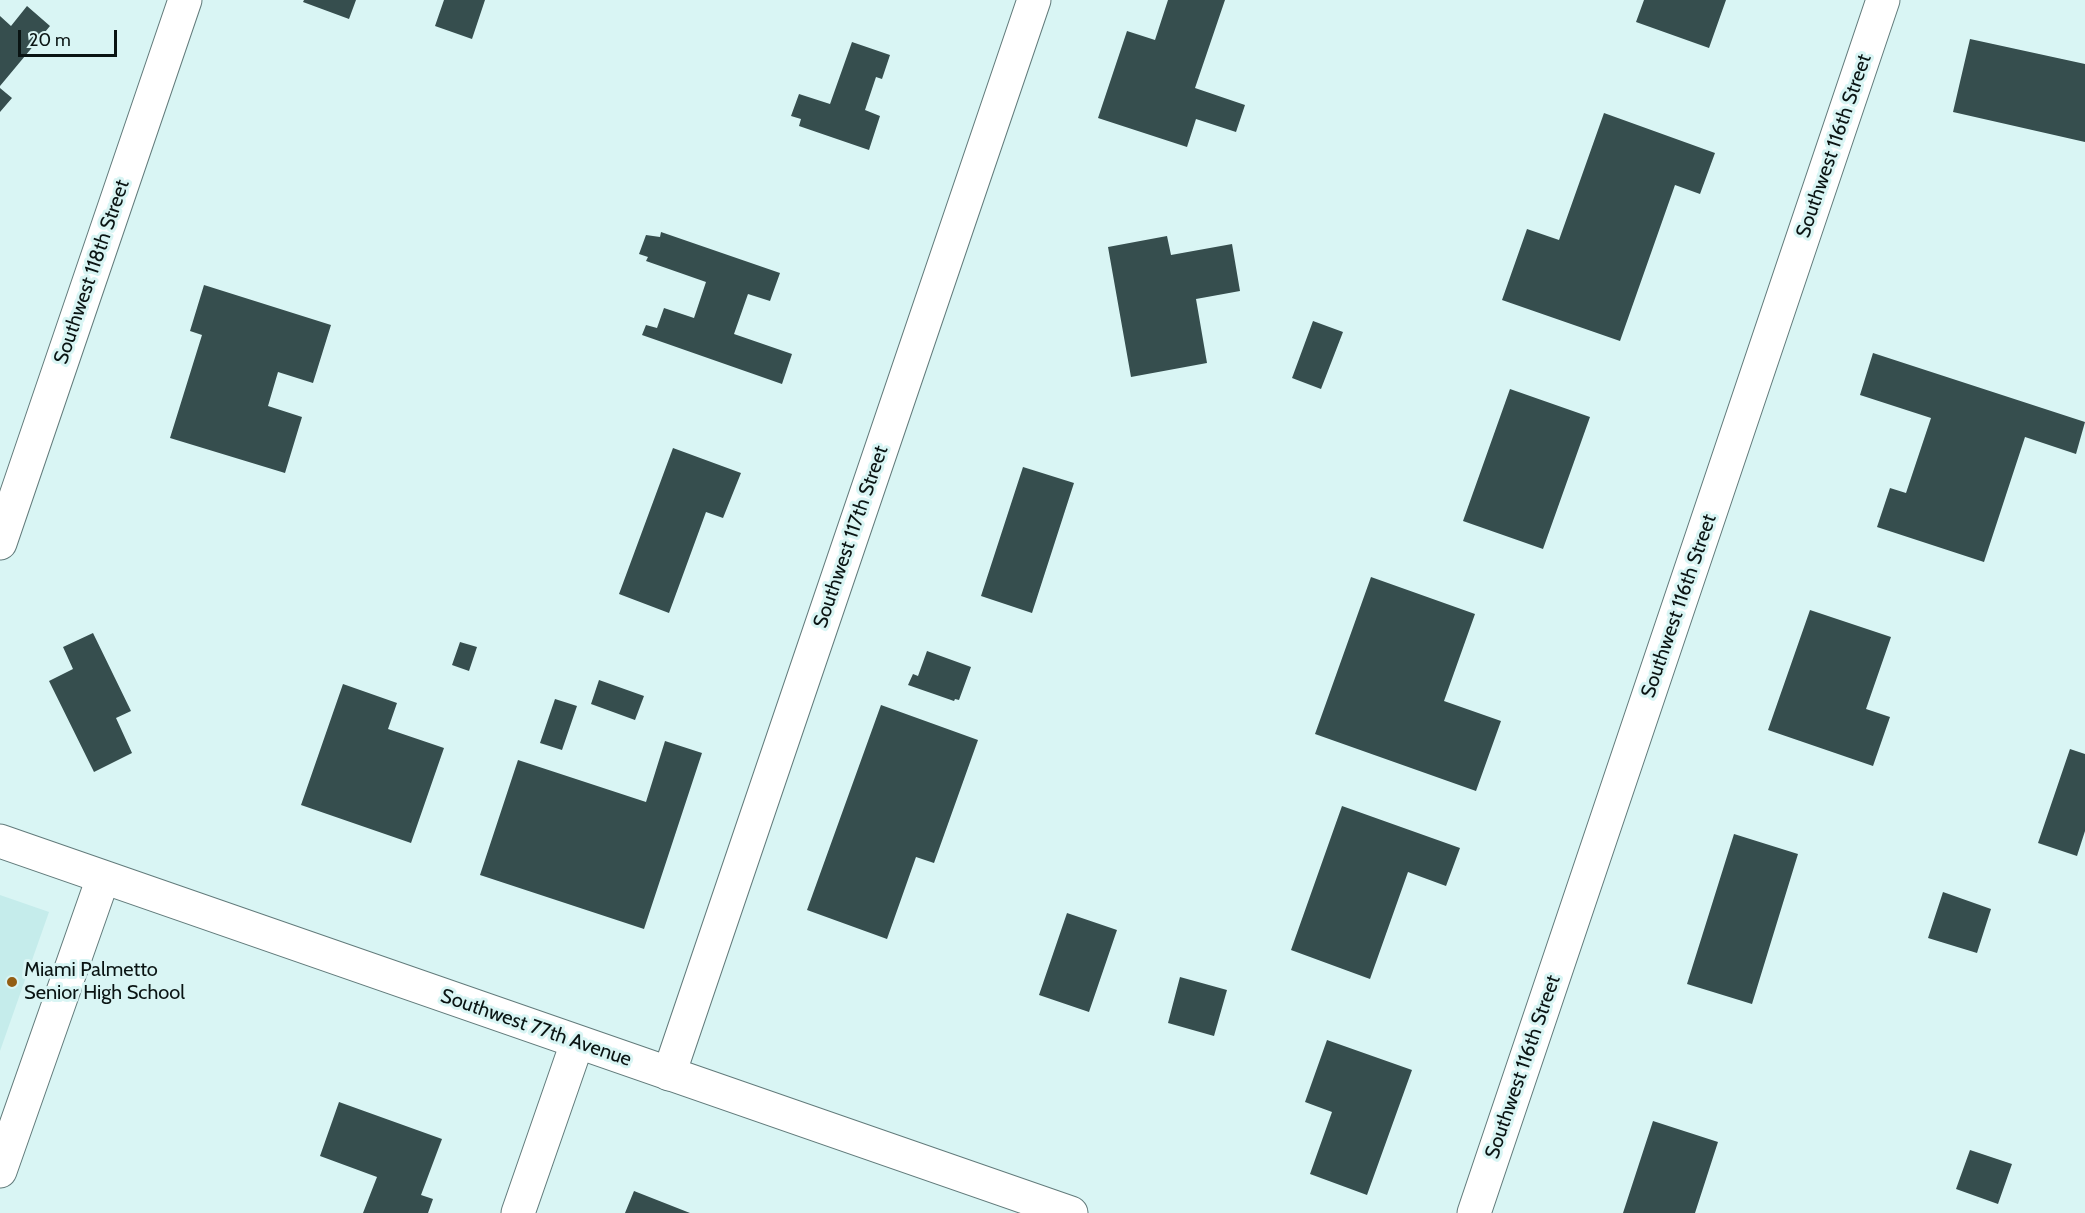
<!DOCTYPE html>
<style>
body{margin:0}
#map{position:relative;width:2085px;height:1213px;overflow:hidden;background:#d9f5f4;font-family:Cabin,sans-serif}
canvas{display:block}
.scale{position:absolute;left:18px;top:30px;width:99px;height:27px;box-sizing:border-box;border:3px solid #0a1413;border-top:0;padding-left:8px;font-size:18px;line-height:21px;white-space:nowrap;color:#0a1413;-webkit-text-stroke:4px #d9f5f4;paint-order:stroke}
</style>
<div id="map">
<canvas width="2085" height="1213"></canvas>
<div class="scale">20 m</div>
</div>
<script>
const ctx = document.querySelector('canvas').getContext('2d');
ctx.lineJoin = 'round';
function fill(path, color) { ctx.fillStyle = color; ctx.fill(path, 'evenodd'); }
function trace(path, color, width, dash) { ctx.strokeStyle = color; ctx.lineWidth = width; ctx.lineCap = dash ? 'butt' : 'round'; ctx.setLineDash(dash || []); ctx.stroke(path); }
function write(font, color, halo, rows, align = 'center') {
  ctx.font = font + ' Cabin,sans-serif'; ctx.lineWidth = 6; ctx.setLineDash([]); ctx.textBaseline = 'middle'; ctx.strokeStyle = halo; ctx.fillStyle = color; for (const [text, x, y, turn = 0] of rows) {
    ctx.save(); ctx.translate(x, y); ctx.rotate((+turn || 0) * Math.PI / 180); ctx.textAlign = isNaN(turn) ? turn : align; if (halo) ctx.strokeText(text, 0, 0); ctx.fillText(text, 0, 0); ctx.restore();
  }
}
fill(new Path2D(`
 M0 895 49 912 0 1051Z`), '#c5eceb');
fill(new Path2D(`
 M304 0H356L349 19 303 2Z
 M444 0H485L472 39 435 26Z
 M1168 0H1225L1195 88 1245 105 1236 132 1196 119 1187 147 1098 118 1127 31 1155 40Z
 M1644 0H1726L1709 48 1636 22Z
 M27 6 50 26 0 86V16L11 26Z
 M1970 39 2085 64V142L1953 112Z
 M852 42 890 55 882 79 876 77 865 110 880 116 869 150 799 126 801 119 791 116 799 94 830 104Z
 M0 88 12 98 0 112Z
 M1604 113 1715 153 1700 194 1675 185 1620 341 1502 300 1527 229 1559 240Z
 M661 232 780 273 770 301 748 294 734 334 792 354 782 384 642 335 646 325 657 328 664 308 694 318 706 282 646 261 648 257 639 254 646 235 660 237Z
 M1167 236 1171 255 1232 244 1240 291 1196 299 1207 363 1131 377 1108 247Z
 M204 285 331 325 313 383 278 372 268 406 302 417 285 473 170 438 202 335 190 331Z
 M1313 321 1343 332 1321 389 1292 378Z
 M1873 353 2085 422 2076 454 2025 437 1984 562 1877 527 1890 488 1906 493 1931 418 1860 395Z
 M1510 389 1590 417 1543 549 1463 521Z
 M673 448 741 473 723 518 706 512 669 613 619 594Z
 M1023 467 1074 483 1032 613 981 596Z
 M1371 577 1475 614 1444 701 1501 721 1476 791 1315 734Z
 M1810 610 1891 637 1866 709 1890 717 1873 766 1768 730Z
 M93 633 131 711 116 718 132 753 94 772 49 681 73 669 63 647Z
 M460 642 477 647 469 671 452 665Z
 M927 651 971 667 959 700 955 699 954 701 908 685 913 674 918 676Z
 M599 680 644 696 635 720 591 704Z
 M343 684 397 703 388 729 444 748 411 843 301 805Z
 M555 699 577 706 562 750 540 743Z
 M881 705 978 740 934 863 916 857 887 939 807 910Z
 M665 741 702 753 644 929 480 875 518 760 646 802Z
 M2070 749 2085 754V831L2077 856 2038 843Z
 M1342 806 1460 848 1446 886 1408 872 1370 979 1291 950Z
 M1734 834 1798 854 1752 1004 1687 984Z
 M1943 892 1991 909 1977 953 1928 938Z
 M1067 913 1117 930 1089 1012 1039 995Z
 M1180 977 1227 990 1214 1036 1168 1023Z
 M1327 1040 1412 1070 1367 1195 1310 1174 1332 1112 1305 1102Z
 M339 1102 442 1139 421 1195 433 1199 428 1213H363L377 1177 320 1156Z
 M1653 1121 1718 1142 1695 1213H1623Z
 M1970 1150 2012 1164 1998 1204 1956 1189Z
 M634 1191 690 1213H625Z`), '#364e4e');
const minor = new Path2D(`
 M0 543 185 0
 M669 1074 1034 0
 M0 1171 103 878
 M518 1213 577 1043
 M1474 1213 1883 0`);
const tertiary = new Path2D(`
 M0 841 1071 1213`);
trace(minor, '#627b7b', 35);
trace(tertiary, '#627b7b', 35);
trace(minor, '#fff', 33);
trace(tertiary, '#fff', 33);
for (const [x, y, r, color] of [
 [12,982,6,"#935e13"]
]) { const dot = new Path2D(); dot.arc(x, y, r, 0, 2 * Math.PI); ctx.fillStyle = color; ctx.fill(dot); trace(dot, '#d9f5f4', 2); }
write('20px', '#0a1413', '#d9f5f4', [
 ["Southwest 116th Street",1834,146,-71],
 ["Southwest 118th Street",92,272,-71],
 ["Southwest 117th Street",851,537,-71],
 ["Southwest 116th Street",1679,606,-71],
 ["Southwest 77th Avenue",536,1028,19],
 ["Southwest 116th Street",1523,1067,-71]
]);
write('20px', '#0a1413', '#d9f5f4', [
 ["Miami Palmetto",24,970],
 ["Senior High School",24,993]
], 'left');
</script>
